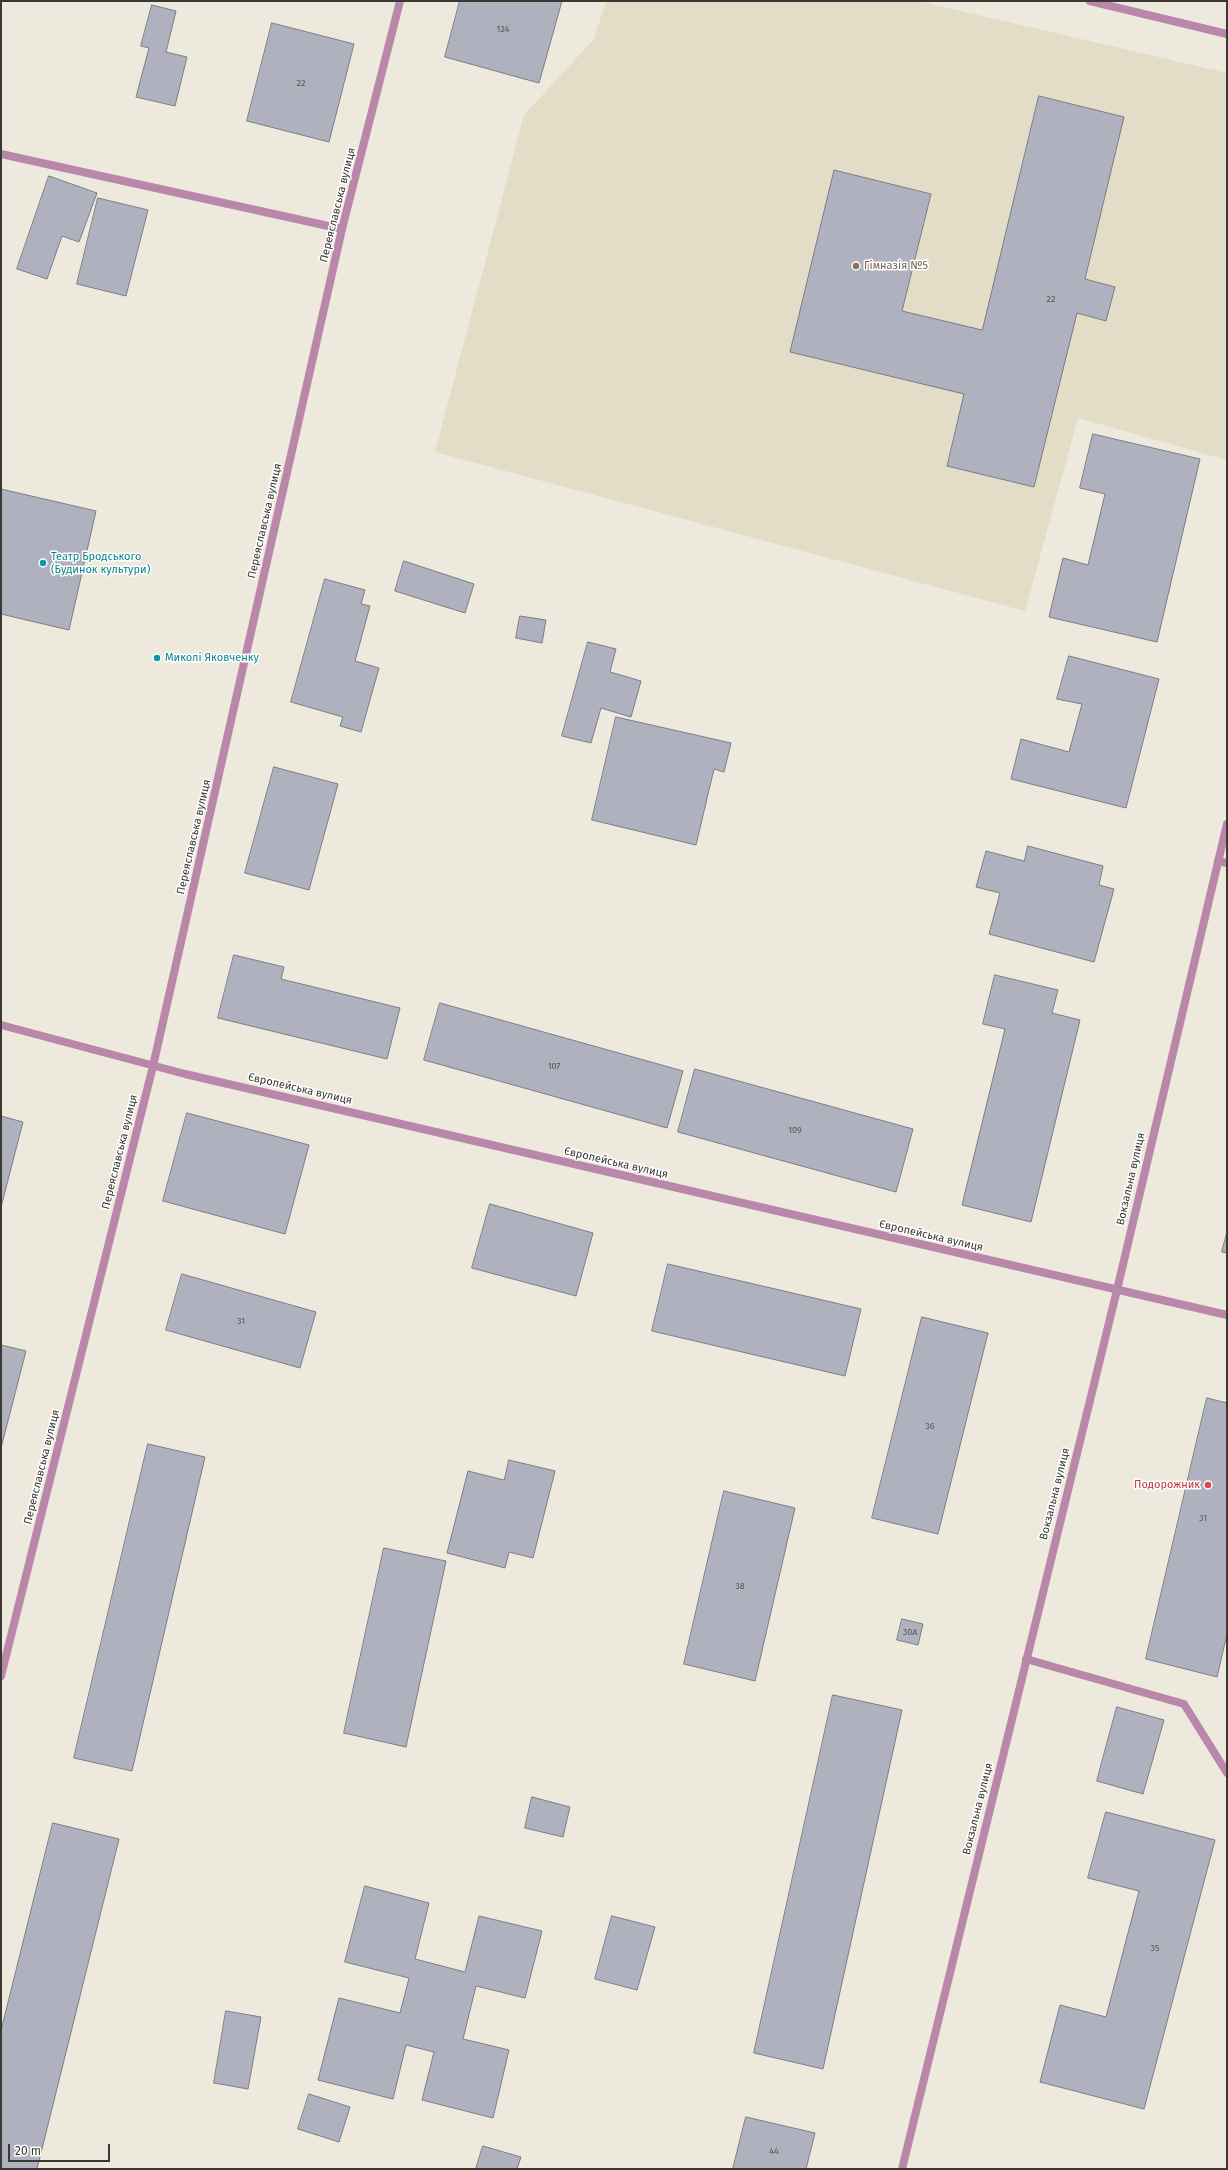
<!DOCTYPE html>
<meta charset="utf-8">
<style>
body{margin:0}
#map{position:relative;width:1228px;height:2170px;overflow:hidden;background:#ede9dc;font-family:"Fira Sans",sans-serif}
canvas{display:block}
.frame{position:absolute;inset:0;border:2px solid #393832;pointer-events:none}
.scale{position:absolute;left:8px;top:2144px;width:102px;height:18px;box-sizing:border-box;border:2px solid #393832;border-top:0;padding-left:5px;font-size:12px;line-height:14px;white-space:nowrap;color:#393832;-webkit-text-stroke:3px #fff;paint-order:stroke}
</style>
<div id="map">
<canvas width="1228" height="2170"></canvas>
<div class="frame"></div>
<div class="scale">20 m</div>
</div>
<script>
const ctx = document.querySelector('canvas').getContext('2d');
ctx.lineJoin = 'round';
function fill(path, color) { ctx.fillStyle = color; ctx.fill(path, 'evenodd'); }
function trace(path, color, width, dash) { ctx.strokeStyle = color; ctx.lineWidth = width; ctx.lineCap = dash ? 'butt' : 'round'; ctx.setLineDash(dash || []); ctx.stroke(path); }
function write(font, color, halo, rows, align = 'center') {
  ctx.font = font + ' "Fira Sans",sans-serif'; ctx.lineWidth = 3; ctx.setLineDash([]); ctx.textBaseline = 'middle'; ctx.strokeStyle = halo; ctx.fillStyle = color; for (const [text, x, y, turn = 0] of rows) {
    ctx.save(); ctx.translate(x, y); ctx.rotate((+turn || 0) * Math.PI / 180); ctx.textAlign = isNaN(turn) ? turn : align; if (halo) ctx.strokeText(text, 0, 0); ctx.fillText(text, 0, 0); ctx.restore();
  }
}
fill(new Path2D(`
 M606 1H918L1227 73V460L1078 418 1025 611 435 452 524 115 594 39Z`), '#e3ddc8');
const building = new Path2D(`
 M460 1H562L539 83 445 57Z
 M152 5 176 11 166 52 187 57 175 106 136 97 149 48 141 46Z
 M272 23 354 44 329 142 247 121Z
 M1039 96 1124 117 1085 279 1115 287 1106 321 1077 313 1034 487 947 466 964 394 790 352 834 170 931 194 902 311 982 330Z
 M49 176 97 193 79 242 62 236 47 279 17 269Z
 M98 198 148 210 126 296 77 284Z
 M1093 434 1200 459 1157 642 1049 617 1063 558 1088 565 1105 494 1080 488Z
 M1 489 96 511 69 630 1 614Z
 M404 561 474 584 465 613 395 591Z
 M325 579 365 590 361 604 370 606 355 661 379 668 361 732 340 726 343 717 291 702Z
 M520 616 546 620 542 643 516 638Z
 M588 642 616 649 610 672 641 681 631 717 601 708 591 743 562 736Z
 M1069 656 1159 679 1126 808 1011 779 1021 739 1069 752 1082 704 1057 699Z
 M616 717 731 743 724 772 714 769 696 845 592 820Z
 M274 767 338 784 309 890 245 873Z
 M1028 846 1103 866 1099 885 1114 889 1094 962 989 934 1000 893 976 887 986 851 1024 861Z
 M234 955 284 967 281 979 400 1008 387 1059 218 1018Z
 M995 975 1058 990 1052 1013 1080 1020 1031 1222 962 1205 1005 1029 983 1024Z
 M440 1003 683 1071 667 1128 424 1060Z
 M695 1069 913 1129 896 1192 678 1132Z
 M187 1113 309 1145 285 1234 163 1201Z
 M1 1116 23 1122 1 1207Z
 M490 1204 593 1233 576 1296 472 1268Z
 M1227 1232V1253L1222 1252Z
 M668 1264 861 1309 845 1376 652 1331Z
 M182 1274 316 1312 300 1368 166 1330Z
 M922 1317 988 1333 938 1534 872 1518Z
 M1 1345 26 1351 1 1448Z
 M1207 1398 1227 1403V1634L1217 1677 1146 1659Z
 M148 1444 205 1457 132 1771 74 1758Z
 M509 1460 555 1471 533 1558 509 1552 505 1568 447 1553 468 1471 504 1480Z
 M724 1491 795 1508 755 1681 684 1664Z
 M384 1548 446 1561 406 1747 344 1733Z
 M902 1619 923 1624 918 1645 897 1640Z
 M833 1695 902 1710 823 2069 754 2053Z
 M1117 1707 1164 1720 1143 1794 1097 1781Z
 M532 1797 570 1807 563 1837 525 1828Z
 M1106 1812 1215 1840 1144 2109 1040 2082 1060 2005 1106 2017 1139 1891 1088 1878Z
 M53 1823 119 1839 37 2169H1V2031Z
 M365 1886 429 1903 415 1959 465 1972 479 1916 542 1931 525 1998 476 1986 463 2039 509 2050 493 2118 422 2100 434 2052 406 2045 393 2099 318 2080 339 1998 400 2013 409 1978 345 1962Z
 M612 1916 655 1927 637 1990 595 1979Z
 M226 2011 261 2017 248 2089 214 2083Z
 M309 2094 350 2107 339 2142 298 2129Z
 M746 2117 815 2133 806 2169H733Z
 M483 2146 521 2157 517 2169H476Z`);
fill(building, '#b0b1be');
trace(building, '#7b7c88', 1);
trace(new Path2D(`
 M1 154 342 229
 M1218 861 1227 863
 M1026 1659 1184 1704 1227 1773`), '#b887aa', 8);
trace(new Path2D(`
 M1090 1 1227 34
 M1 1025 185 1074 1227 1315
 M1 1676 153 1066 342 229 400 1
 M902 2169 1117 1290 1227 824`), '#b887aa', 8);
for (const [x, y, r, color] of [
 [856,266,4,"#8d6e63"],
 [43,563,4,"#0f9aa8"],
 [157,658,4,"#0f9aa8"],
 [1208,1485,4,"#e0444e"]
]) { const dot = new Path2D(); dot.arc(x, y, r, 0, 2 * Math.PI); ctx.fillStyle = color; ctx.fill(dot); trace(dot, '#fff', 1.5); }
write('9px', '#575655', null, [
 ["124",503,29],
 ["22",301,83],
 ["22",1051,299],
 ["107",554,1066],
 ["109",795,1130],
 ["31",241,1321],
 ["36",930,1426],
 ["31",1203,1518],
 ["38",740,1586],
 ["30А",910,1632],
 ["35",1155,1948],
 ["44",774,2151]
]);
write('11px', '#393832', '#fff', [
 ["Переяславська вулиця",338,205,-76],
 ["Переяславська вулиця",265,521,-77],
 ["Переяславська вулиця",194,837,-77],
 ["Європейська вулиця",300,1089,13],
 ["Переяславська вулиця",120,1152,-76],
 ["Європейська вулиця",616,1163,13],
 ["Вокзальна вулиця",1131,1179,-77],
 ["Європейська вулиця",931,1236,13],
 ["Переяславська вулиця",42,1467,-76],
 ["Вокзальна вулиця",1055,1494,-76],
 ["Вокзальна вулиця",978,1809,-76]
]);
write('11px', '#785e54', '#fff', [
 ["Гімназія №5",864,266]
], 'left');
write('11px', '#0d838f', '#fff', [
 ["Театр Бродського",51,557],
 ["(Будинок культури)",51,570],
 ["Миколі Яковченку",165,658]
], 'left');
write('11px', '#be3a42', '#fff', [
 ["Подорожник",1200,1485]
], 'right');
</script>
